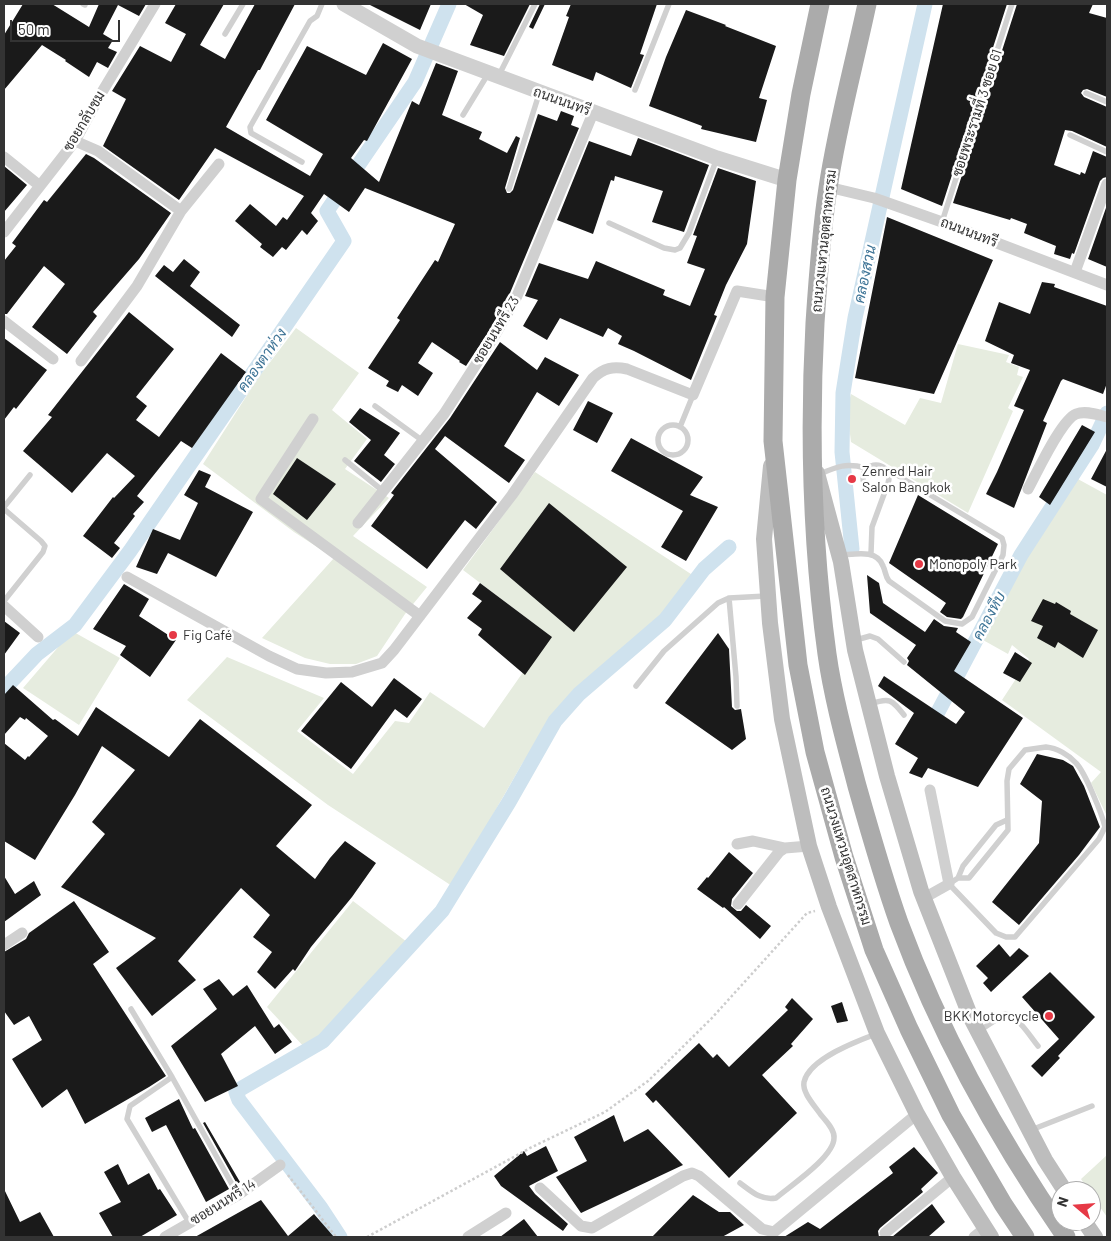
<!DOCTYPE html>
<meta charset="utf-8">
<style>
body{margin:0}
#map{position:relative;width:1111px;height:1241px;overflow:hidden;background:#fff;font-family:Barlow,sans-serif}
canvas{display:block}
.frame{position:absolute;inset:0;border:5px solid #333;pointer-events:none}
.north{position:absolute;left:1051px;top:1181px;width:50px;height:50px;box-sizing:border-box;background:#fff;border:1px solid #adadad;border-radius:50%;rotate:288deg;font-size:14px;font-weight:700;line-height:20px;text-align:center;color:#333}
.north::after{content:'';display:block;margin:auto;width:18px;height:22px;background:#e63946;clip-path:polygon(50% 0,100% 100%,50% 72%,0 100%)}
.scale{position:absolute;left:10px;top:20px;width:110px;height:22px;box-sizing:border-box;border:2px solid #333;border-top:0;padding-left:6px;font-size:15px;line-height:18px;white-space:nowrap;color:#333;-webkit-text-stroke:4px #fff;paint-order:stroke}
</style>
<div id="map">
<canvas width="1111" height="1241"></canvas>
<div class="frame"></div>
<div class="north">N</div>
<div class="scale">50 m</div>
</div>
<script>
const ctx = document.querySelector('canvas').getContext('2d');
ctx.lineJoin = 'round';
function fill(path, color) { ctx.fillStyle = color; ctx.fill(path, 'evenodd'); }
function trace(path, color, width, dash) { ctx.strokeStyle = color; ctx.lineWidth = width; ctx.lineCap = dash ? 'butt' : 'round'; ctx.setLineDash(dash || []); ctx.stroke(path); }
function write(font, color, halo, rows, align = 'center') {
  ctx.font = font + ' Barlow,Sarabun,sans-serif'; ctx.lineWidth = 5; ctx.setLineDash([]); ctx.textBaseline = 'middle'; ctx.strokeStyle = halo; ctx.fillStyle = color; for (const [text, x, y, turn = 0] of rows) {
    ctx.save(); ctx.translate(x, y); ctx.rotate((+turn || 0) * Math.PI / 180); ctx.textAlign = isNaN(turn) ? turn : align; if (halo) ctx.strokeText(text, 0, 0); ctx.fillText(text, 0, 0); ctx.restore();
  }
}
fill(new Path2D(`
 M296 328 359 373 332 410 367 439 345 469 389 498 353 536 427 587 405 614 377 656 356 664H330L305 658 262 638 334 558 294 532 203 464 258 378Z
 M958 344 1009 355 1006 362 1019 367 1017 375 1023 377 1008 408 1013 411 968 513 851 442 847 410 851 394 905 425 920 398 941 403Z
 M535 472 694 576 667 612 593 676 557 712 522 764 452 886 328 805 187 700 227 657 324 698 297 731 353 774 395 721 409 723 430 692 484 728 549 635 463 570Z
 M1076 478 1107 495V816L1091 783 1101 772 1002 700 1029 659 1012 645 1008 654 983 640 1023 561Z
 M72 631 120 658 79 725 23 688Z
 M353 901 407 942 316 1042 305 1048 267 1007Z
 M1107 1155V1217L1091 1194V1191H1089L1081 1179Z`), '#e6ecdf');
trace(new Path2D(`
 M852 549 842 452 843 393 855 318 925 4
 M4 689 37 654 75 625 130 551 344 241 327 211 415 82 449 4
 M929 729 1021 555 1092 445 1107 413
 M340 1237 321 1208 239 1100 236 1092 242 1088 323 1041 442 911 509 802 555 721 579 694 665 620 704 569 729 547`), '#cfe2ee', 15);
fill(new Path2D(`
 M23 4H52L89 27 99 4H146L139 16 118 5 103 34 113 40 108 48 117 52 108 68 97 62 89 77 65 61 66 60 42 45 4 90V35Z
 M176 4H224L200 45 225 59 255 4H295L260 70H258L226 127 310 176 323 154 266 120 307 46 366 75 383 43 412 59 367 141 364 140 351 158 379 182 412 101 419 105 436 63 458 71 442 115 482 132 479 139 507 153 516 136 520 138 505 188 507 193H510L513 190 538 114 557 121 561 111 574 116 571 125 579 128 510 293 489 331 466 366 459 362 460 361 432 342 418 363 433 373 418 396 402 385 398 392 386 386 389 381 368 368 400 320 397 318 435 260 438 262 455 224 365 188 349 212 324 194 311 213 318 221 307 235 302 230 286 250 282 247 273 257 260 247 262 244 235 221 250 204 276 226 283 217 287 220 304 196 215 148 179 200 103 146 126 99 112 91 140 46 171 62 186 34 165 23Z
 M368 4H431L420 30Z
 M464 4H530L504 56 470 45 483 15Z
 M540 4H545L533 29 529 27Z
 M571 4H657L640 54 644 55 631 88 596 72 593 81 552 65 569 17 566 16Z
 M943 4H1007L942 206 901 189Z
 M1017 4H1093L1089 13 1107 18V97L1087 89 1083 90 1081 93 1084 97 1107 107V147L1072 131 1065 130 1054 165 1080 175 1081 172 1085 174 1093 151 1107 157V177L1103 178 1100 181 1074 254 1072 253 1070 259 1054 254 1056 246 1024 233 1027 224 1011 218 1010 220 953 203Z
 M686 10 726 25 725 26 776 46 759 98 767 100 756 142 701 129 702 126 649 106 666 57Z
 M638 138 709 165 684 232 652 222 663 191 615 176 614 181 611 180 593 234 557 220 589 141 631 156Z
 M86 154 94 158 171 213 139 259 93 312 97 316 67 354 32 327 65 284 44 266 7 314H4V261L16 246 12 243 44 200 47 202Z
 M4 166 27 185 4 212Z
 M718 168 756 181 747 244 726 285 714 315 717 316 691 380 634 351 618 344 622 336 608 328 603 337 560 318 547 340 523 326 538 300 525 296 539 263 588 279 596 261 665 290 663 295 690 306 705 269 687 263 697 236 693 235Z
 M1107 205V267L1088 259Z
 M887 217 993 260 934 394 855 378Z
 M184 259 200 272 190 286 240 325 232 337 155 276 164 265 173 272Z
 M1042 282 1055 284 1054 287 1107 306V383L1103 394 1063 379 1061 381 1043 421 1047 423 1014 508 986 494 997 472 1024 410 1014 406 1030 370 1011 363 1014 355 985 341 999 302 1030 314Z
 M129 312 174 349 136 397 147 406 136 420 159 437 221 353 246 372 192 448 181 441 137 496 144 502 133 514 135 516 114 543 120 548 112 558 83 536 113 497 114 498 135 476 107 453 72 493 23 451 52 417 48 415Z
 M4 338 47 370 16 409 14 407 4 420Z
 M500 342 537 370 545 357 579 375 559 406 537 392 504 446 525 460 509 483 445 436 435 449 497 502 476 529 465 520 427 569 371 526 394 495 391 493 450 418Z
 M588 401 613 413 597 443 573 430Z
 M360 408 400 433 384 455 395 464 381 482 354 461 371 440 349 422Z
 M1082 425 1095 432 1050 505 1039 497Z
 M631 438 703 477 690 495 718 507 686 561 661 547 683 511 611 471Z
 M1107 449V487L1091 479Z
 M297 458 336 484 307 520 273 494Z
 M199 470 211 475 205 487 253 512 216 577 168 553 157 574 136 567 153 529 180 540 198 503 184 495Z
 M918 495 998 544 963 617 961 619 947 617 940 612 946 603 889 563Z
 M549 503 627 567 574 632 500 569Z
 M867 575 879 583 883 603 925 632 934 619 944 626 958 628 956 632 971 642 954 671 1023 718 978 787 928 768 922 778 909 773 918 758 895 744 914 713 878 686 884 676 956 724 965 712 907 665 909 661 907 658 916 645 870 613Z
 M480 583 552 637 525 675 478 635 482 629 467 618 482 601 472 594Z
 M124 584 149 599 139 616 176 640 150 677 120 655 126 646 93 629Z
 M1043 599 1055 604 1056 602 1071 611 1070 614 1098 630 1083 658 1058 642 1055 648 1037 638 1043 626 1031 621Z
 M4 621 20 633 4 655Z
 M718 633 729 649 732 707 735 710 741 709 746 739 732 750 665 703Z
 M1015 652 1032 663 1020 682 1003 673Z
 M394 678 422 699 407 718 395 709 351 769 301 731 341 682 372 707Z
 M13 685 53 720 55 719 78 736 96 707 169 757 200 719 312 805 276 846 315 879 330 858 345 841 376 863 352 897 311 947 295 971 293 969 275 989 257 972 272 952 253 937 270 915 241 888 178 961 196 980 152 1016 116 968 156 938 61 887 105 834 92 822 135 770 102 746 75 795 35 860 4 841V743L25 760 28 756 29 757 48 736 26 718 25 720 20 717 4 735V695Z
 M1037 754 1063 760 1073 766 1084 786 1100 827 1079 855 1019 925 992 902 1039 843 1042 801 1020 784Z
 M729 852 753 873 732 899 731 906 737 911H741L746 905 771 926 760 939 724 907 723 908 697 889 707 877 708 878Z
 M4 876 15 894 34 881 41 895 4 922Z
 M74 901 109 952 93 964 166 1076 149 1087 85 1124 67 1089 42 1108 12 1059 42 1040 29 1016 14 1025 4 1011V952L26 939 29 933Z
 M999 944 1010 957 1019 948 1029 956 991 992 983 983 988 978 976 966Z
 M1050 972 1095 1017 1058 1056 1060 1058 1042 1077 1031 1066 1059 1039 1022 997Z
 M219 979 233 996 247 985 274 1028 279 1024 292 1042 275 1054 255 1026 221 1054 238 1086 205 1102 171 1046 217 1009 203 989Z
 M792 998 813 1019 791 1044 793 1046 762 1075 797 1113 729 1178 656 1100 653 1103 645 1094 699 1043 713 1058 717 1054 729 1067 788 1010 785 1007Z
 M842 1002 848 1021 837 1023 831 1006Z
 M179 1099 193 1129 195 1128 229 1189 206 1202 166 1125 152 1132 145 1118Z
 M614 1115 624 1142 648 1129 683 1165 581 1213 556 1177 587 1161 574 1137Z
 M205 1122 240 1182 237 1184 203 1123Z
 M546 1146 558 1171 529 1186 535 1194 568 1224 563 1231 501 1186 494 1176 524 1151 527 1156Z
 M914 1147 938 1173 921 1189 923 1192 880 1228 878 1231 879 1237H784L808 1222 820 1229 893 1173 889 1167Z
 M118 1164 128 1185 149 1173 158 1190 160 1189 177 1215 140 1237H113L99 1213 121 1202 104 1172Z
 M4 1189 20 1222 40 1212 54 1237H4Z
 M693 1195 719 1212H730L744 1225 722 1237H652Z
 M261 1200 288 1236 314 1214 334 1237H195Z
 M932 1204 945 1222 928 1237H892Z
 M524 1219 538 1237H500Z`), '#1a1a1a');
trace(new Path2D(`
 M288 1175 336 1237
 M367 1237 532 1147 605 1112 648 1081 711 1019 807 913 815 911`), '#cdcdcd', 2.5, [2.5, 2.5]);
trace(new Path2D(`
 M83 4 85 5
 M225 34 243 4
 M499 75 535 4
 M635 90 669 4
 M1086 93 1107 102
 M463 115 488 74
 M1070 135 1107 152
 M302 162 251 133 250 127 310 21 317 16 322 4
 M509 189 539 94
 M942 222 1012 4
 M609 223 664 248 675 250 680 248 689 233 717 158
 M375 406 423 441
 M658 440a15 15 0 1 1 30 0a15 15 0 1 1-30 0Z
 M680 427 693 395
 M345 460 383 491
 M863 478a13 13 0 1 1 26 0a13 13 0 1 1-26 0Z
 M820 474C838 466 846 463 866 468
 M4 507 30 475
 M4 509 41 541 45 546 43 552 4 601
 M871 553 872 527 887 486
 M841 555C856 554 877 549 883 566 886 572 885 576 889 581L945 621 962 624 972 617 1003 555 1004 545 1002 538 897 475H889
 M729 598 736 677 737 706
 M856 640 870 636 878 639 904 662
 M636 686 664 651 718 603 729 598 766 596
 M871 704C890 697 892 700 904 715
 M1046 747C1057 748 1069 755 1076 763 1085 772 1102 814 1105 827L1099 839 1015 937H1006L996 933 949 884 958 878H969L1008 830 1007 781 1009 769 1025 750Z
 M958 878 963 866 996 825 1007 820
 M131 1009 172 1077 130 1106 127 1119 190 1224
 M979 1031 1005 1014C1019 1017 1029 1035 1038 1046
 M172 1077 238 1195
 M1031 1130 1092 1106
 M740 1183C751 1191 761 1201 776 1198 790 1186 834 1157 834 1138 835 1130 826 1121 821 1115 815 1106 802 1093 804 1082 809 1059 857 1041 876 1034`), '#d0d0d0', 5.5);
trace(new Path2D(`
 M75 141 98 151 181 211 137 286 81 361
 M4 157 40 186
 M828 187 874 198 942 222 1107 285
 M181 211 219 164
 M4 232 75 141 99 97 155 4
 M1075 272 1107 184
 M4 321 53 359
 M313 419 261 499 420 616
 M1028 489C1037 473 1061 420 1076 414 1086 410 1098 415 1107 417
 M358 523 444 414 495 335 517 296 593 113
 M127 577 269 656 297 669 326 673 352 672 382 663 394 650 512 495 593 378C604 368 613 366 627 369L693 395 737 291 775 297
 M4 606 38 637
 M737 844 753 841 785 848
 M924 898 949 884 930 790
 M738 904 779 852 785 848 809 846
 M4 945 22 933
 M540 1188 581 1226 592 1228 683 1176 692 1173 699 1176 762 1229 774 1232 917 1114
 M885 1233 953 1177
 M165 1237 238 1195 280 1165
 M468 1237 506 1213
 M974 1237 985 1228`), '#d0d0d0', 11);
trace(new Path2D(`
 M344 4 417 46 717 158 787 180`), '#d0d0d0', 15);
trace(new Path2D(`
 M771 466 764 539 770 623 782 719 809 846 829 907 877 1033 917 1114 953 1177 991 1237
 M817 473 841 562 855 650 887 776 921 891 971 1018 1045 1160 1065 1191
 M1084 1221 1095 1237`), '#bdbdbd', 16);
trace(new Path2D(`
 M820 4 801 94 787 180 775 297 773 441 798 665 815 752 844 857 874 950 909 1029 951 1115 1003 1204 1025 1237
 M867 4C854 65 837 127 828 188 821 233 818 278 815 323 809 434 812 544 827 654 833 697 846 744 857 786 870 832 883 878 899 923 940 1034 999 1140 1066 1237`), '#ababab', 19);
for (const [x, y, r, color] of [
 [852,479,5,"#e63946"],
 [919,564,5,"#e63946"],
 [173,635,5,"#e63946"],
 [1049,1016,5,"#e63946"]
]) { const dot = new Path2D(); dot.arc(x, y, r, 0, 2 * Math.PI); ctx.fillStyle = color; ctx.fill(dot); trace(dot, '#fff', 2); }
write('14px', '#333', '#fff', [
 ["ถนนนนทรี",562,101,20],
 ["ซอยพระรามที่ 3 ซอย 61",977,113,-72],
 ["ซอยกลับชม",84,121,-59],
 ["ถนนนนทรี",969,232,21],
 ["ถนนวงแหวนอุตสาหกรรม",824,241,-84],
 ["ซอยนนทรี 23",496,330,-59],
 ["ถนนวงแหวนอุตสาหกรรม",846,856,73],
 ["ซอยนนทรี 14",223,1202,-32]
]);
write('14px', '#333', '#fff', [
 ["Zenred Hair",862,471],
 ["Salon Bangkok",862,487],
 ["Monopoly Park",929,564],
 ["Fig Café",183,635],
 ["BKK Motorcycle",1039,1016,"right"]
], 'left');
write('italic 15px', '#3f7597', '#fff', [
 ["คลองสวน",865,274,-78],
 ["คลองตาห่วง",262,360,-55],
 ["คลองหีบ",989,616,-62]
]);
</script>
